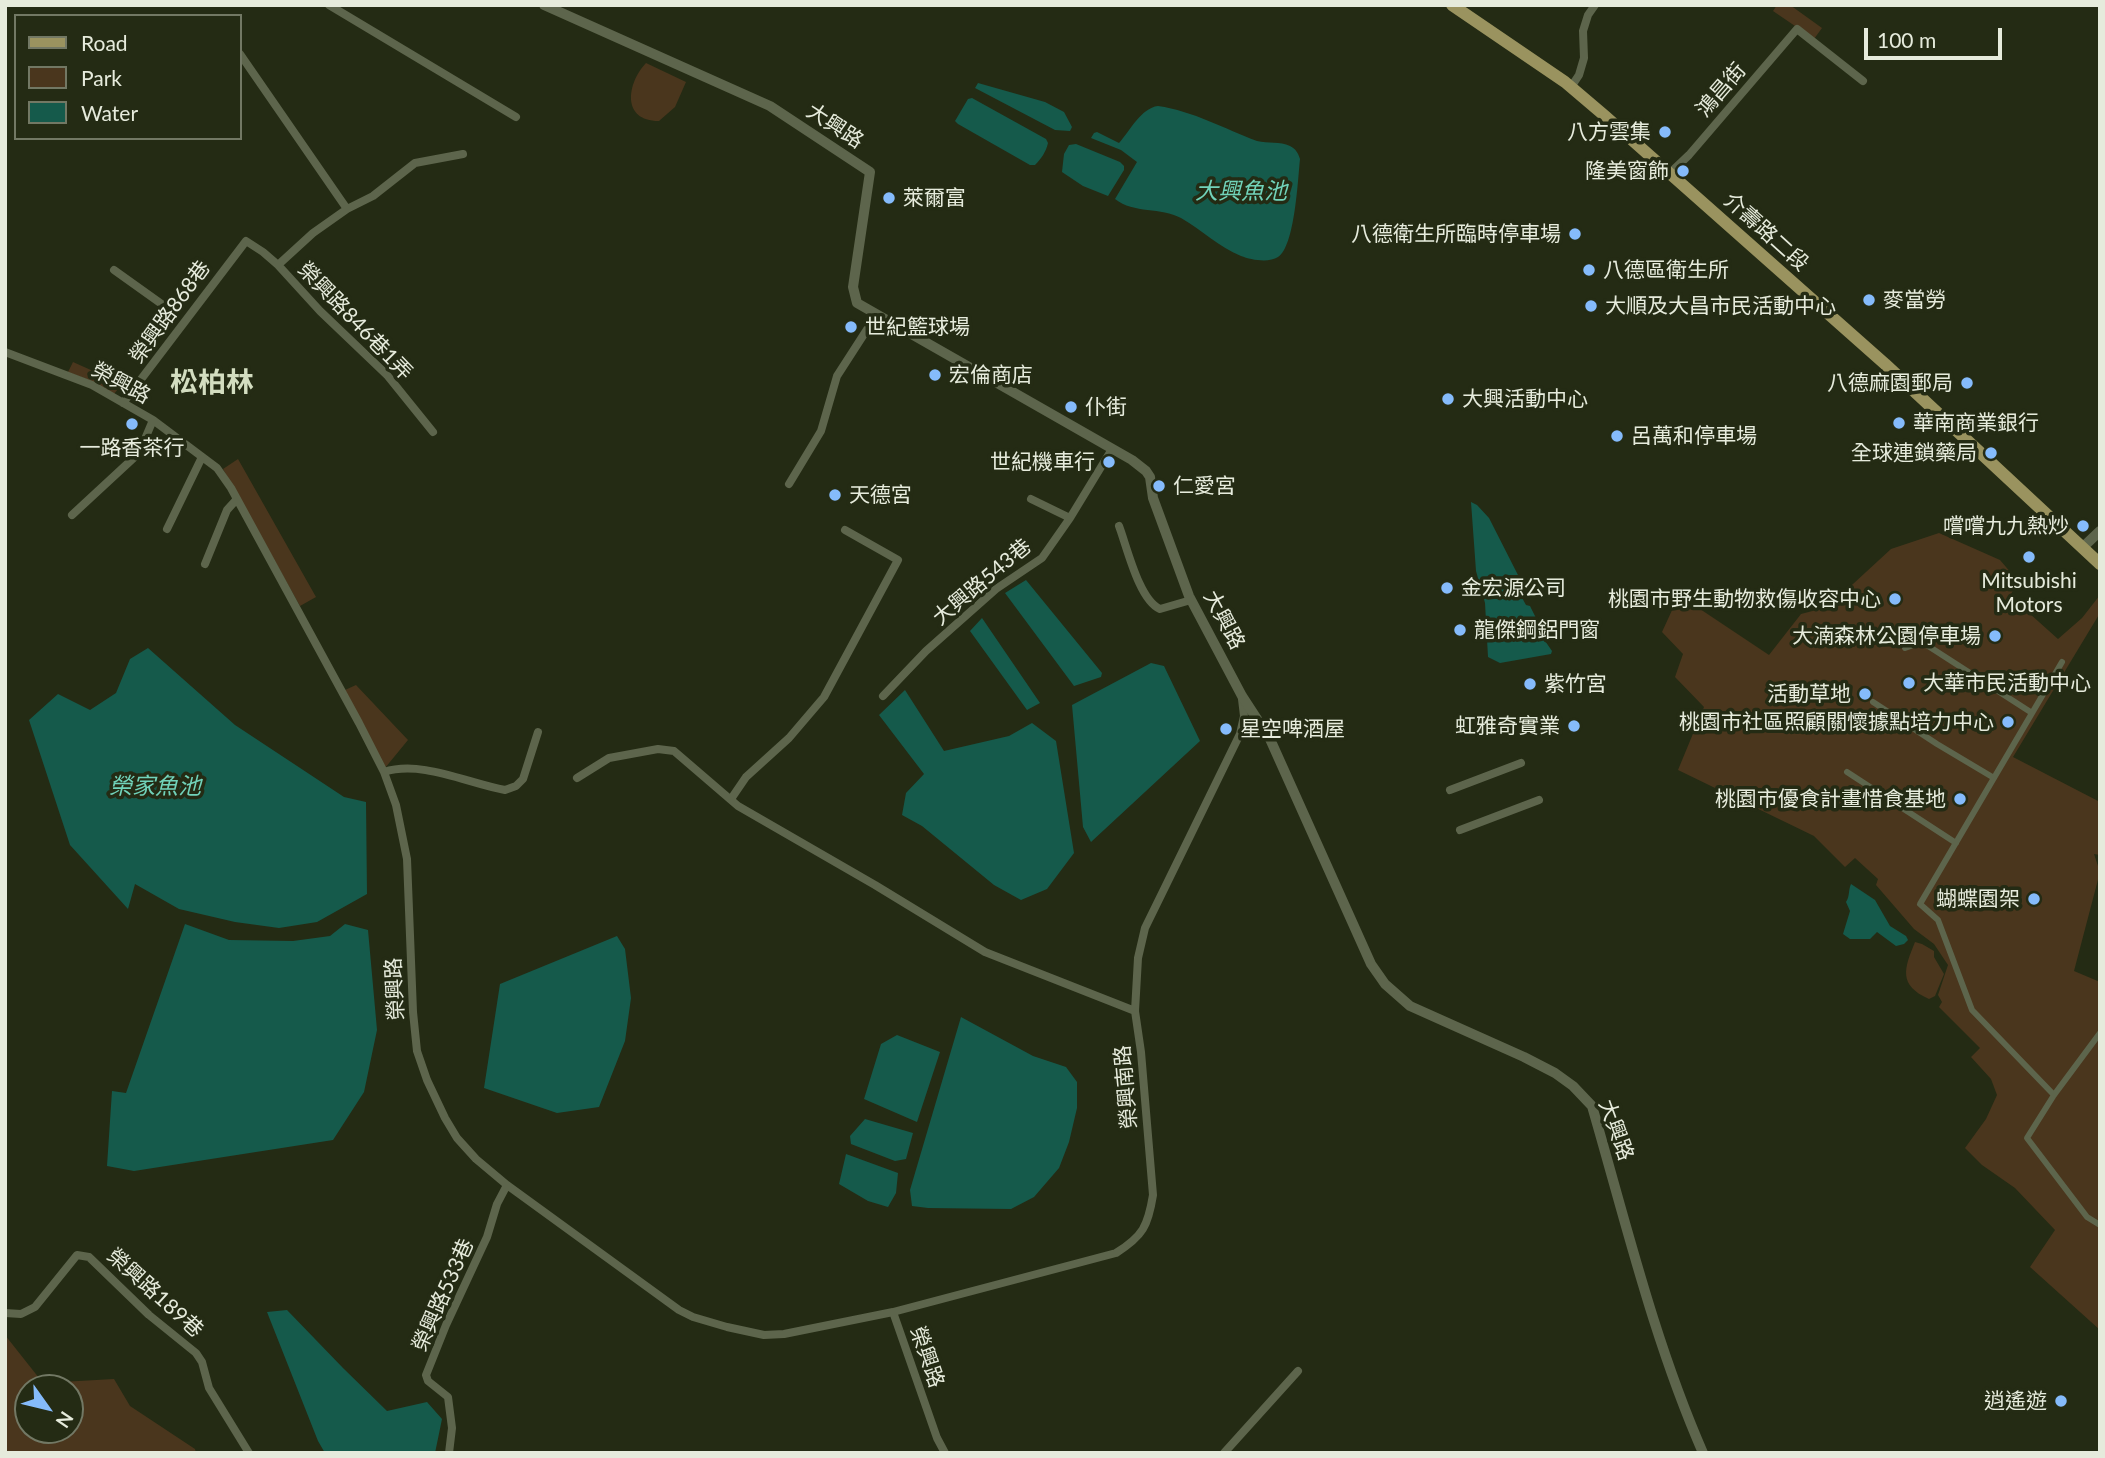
<!DOCTYPE html>
<meta charset="utf-8">
<style>
body{margin:0}
#map{position:relative;width:2105px;height:1458px;overflow:hidden;background:#242b14;font-family:Lato,sans-serif}
canvas{display:block}
.frame{position:absolute;inset:0;border:7px solid #e6ebdc;pointer-events:none}
.legend{position:absolute;left:14px;top:14px;width:228px;height:126px;box-sizing:border-box;background:#242b14;border:2px solid #727864;margin:0;padding:9px 12px;list-style:none;font-size:21px;color:#e6ebdc}
.legend li{display:flex;align-items:center;gap:14px;height:35px}
.legend b{width:35px;border:2px solid #727864}
.north{position:absolute;left:14px;top:1374px;width:70px;height:70px;box-sizing:border-box;background:#242b14;border:2px solid #727864;border-radius:50%;rotate:124deg;font-size:19px;font-weight:700;line-height:28px;text-align:center;color:#e6ebdc}
.north::after{content:'';display:block;margin:auto;width:24px;height:32px;background:#85bbfb;clip-path:polygon(50% 0,100% 100%,50% 72%,0 100%)}
.scale{position:absolute;left:1864px;top:28px;width:138px;height:32px;box-sizing:border-box;border:4px solid #e6ebdc;border-top:0;padding-left:9px;font-size:21px;line-height:24px;white-space:nowrap;color:#e6ebdc;-webkit-text-stroke:5px #242b14;paint-order:stroke}
</style>
<div id="map">
<canvas width="2105" height="1458"></canvas>
<div class="frame"></div>
<ul class="legend">
<li><b style="height:9px;background:#9a935f"></b>Road</li>
<li><b style="height:19px;background:#4a361d"></b>Park</li>
<li><b style="height:19px;background:#155a4b"></b>Water</li>
</ul>
<div class="north">N</div>
<div class="scale">100 m</div>
</div>
<script>
const ctx = document.querySelector('canvas').getContext('2d');
ctx.lineJoin = 'round';
function fill(path, color) { ctx.fillStyle = color; ctx.fill(path, 'evenodd'); }
function trace(path, color, width, dash) { ctx.strokeStyle = color; ctx.lineWidth = width; ctx.lineCap = dash ? 'butt' : 'round'; ctx.setLineDash(dash || []); ctx.stroke(path); }
function write(font, color, halo, rows, align = 'center') {
  ctx.font = font + ' Lato,"Noto Sans TC",sans-serif'; ctx.lineWidth = 7; ctx.setLineDash([]); ctx.textBaseline = 'middle'; ctx.strokeStyle = halo; ctx.fillStyle = color; for (const [text, x, y, turn = 0] of rows) {
    ctx.save(); ctx.translate(x, y); ctx.rotate((+turn || 0) * Math.PI / 180); ctx.textAlign = isNaN(turn) ? turn : align; if (halo) ctx.strokeText(text, 0, 0); ctx.fillText(text, 0, 0); ctx.restore();
  }
}
fill(new Path2D(`
 M1777 5H1790L1822 28 1814 39 1773 11Z
 M646 63 686 82 675 107 659 121C621 121 627 83 646 63Z
 M73 362 122 384 114 394 89 380 68 372Z
 M238 459 316 597 300 606 223 469Z
 M1939 533 2000 560 2018 581 2010 596 2058 639 2082 618 2100 595V613L2013 757 2100 802V855L2094 854 2100 872 2074 971 2100 982V1330L2030 1267 2055 1230 2015 1188 1982 1165 1965 1148 1986 1119 1997 1095 1991 1079 1971 1057 1980 1048 1939 1007 1942 1002 1938 995 1948 965 1934 944 1914 929 1876 885 1878 879 1855 858 1845 867 1814 836 1678 770 1704 707 1675 677 1683 654 1662 632 1679 595 1769 655 1801 614 1828 607 1891 549Z
 M356 685 408 740 385 768 345 690Z
 M1915 942 1922 944 1934 951V957L1944 974 1935 996 1929 999C1898 985 1904 969 1915 942Z
 M5 1335 43 1383 114 1379 130 1406 195 1449 196 1453H5ZM28 1388H70V1430H28Z`), '#4a361d');
fill(new Path2D(`
 M978 83 1045 102 1064 112 1072 127 1070 131 1055 130 975 88Z
 M972 98 1046 139 1048 143C1046 152 1041 159 1035 165H1030L958 124 955 121 968 99Z
 M1158 106C1193 111 1225 129 1257 141 1268 144 1280 141 1290 146 1296 149 1298 153 1300 159 1298 178 1295 247 1278 257 1269 263 1251 260 1241 256 1219 247 1202 230 1181 218 1161 207 1134 214 1115 199L1137 162 1121 150 1091 138 1094 133 1097 132 1119 143C1130 131 1141 108 1158 106Z
 M1076 144 1120 162 1124 166V170L1108 196 1083 186 1062 172 1064 154 1069 145Z
 M1471 502 1477 505 1489 518 1520 579 1521 596 1526 605 1530 606 1537 620 1535 626 1538 632 1543 633V638L1552 651 1551 654 1500 663 1488 657 1485 603 1476 571Z
 M1026 580 1102 673 1101 677 1074 686 1005 593Z
 M982 618 1040 703 1027 710 970 631Z
 M148 648 235 725 344 797 366 802 367 894 317 922 279 928 235 922 179 909 135 884 128 909 70 845 29 720 58 694 90 710 116 693 130 659Z
 M1151 663 1164 666 1200 741 1091 842 1083 827 1072 705Z
 M905 690 944 751 1009 736 1032 723 1056 741 1074 853 1047 889 1021 900 994 885 922 826 902 815 906 793 924 774 879 715Z
 M1851 884 1875 900 1890 926 1906 936 1908 940 1904 944 1896 946 1877 932 1870 939H1850L1843 934 1850 911 1846 902C1850 896 1848 891 1851 884Z
 M185 924 229 940 293 941 330 936 345 924 368 930 377 1030 364 1092 333 1140 134 1171 107 1166 112 1091 126 1093Z
 M617 936 625 949 631 998 625 1041 599 1107 557 1113 484 1088 500 984Z
 M961 1017 1033 1056 1066 1067 1077 1082V1108L1069 1142 1059 1168 1034 1197 1011 1209 928 1208 912 1206 910 1190Z
 M897 1035 940 1052 917 1122 864 1099 881 1044Z
 M865 1119 913 1133 906 1159 895 1161 851 1144 850 1136Z
 M846 1154 898 1173 896 1193 888 1207 868 1201 839 1184Z
 M287 1310 343 1368 387 1411 427 1402 442 1419 435 1453H325L318 1441 267 1312Z`), '#155a4b');
trace(new Path2D(`
 M1905 648 1922 642 2032 713
 M1873 702 1937 744 1994 778
 M1847 772 1956 843
 M2100 1033 2054 1095 2027 1138 2087 1217 2100 1225
 M2054 1095 1972 1010 1938 920 1920 904 2062 662`), '#5d654c', 6);
trace(new Path2D(`
 M329 5 516 117
 M240 54 347 209
 M1571 87 1579 75 1584 58 1583 31 1588 15 1595 5
 M1670 173 1689 155 1797 29 1863 81
 M278 265 313 233 347 209 373 196 415 163 463 154
 M114 270 170 310
 M5 352 92 385 153 420 217 468 231 488 359 723 384 772 396 805 407 859 413 1012 417 1051 427 1080 445 1118 457 1138 476 1159 507 1185 679 1310 693 1317 727 1327 764 1335 784 1334 893 1312 1116 1253C1143 1236 1148 1226 1153 1195L1141 1052 1135 1011 1138 958 1145 928 1240 734 1244 716 1242 699
 M123 403 246 241 263 252 278 265 320 311 387 375 433 432
 M789 484 821 431 837 376 877 314
 M1031 499 1070 518
 M72 515 139 453 153 420
 M1119 526C1127 547 1139 600 1160 609L1191 600
 M167 529 202 457
 M205 564 227 510 237 499
 M883 696 926 651 996 589 1042 558 1070 518 1112 449
 M384 772C421 760 467 783 505 790L516 786 523 779 538 732
 M577 778 609 758 658 749 674 751 738 806 875 885 985 952 1135 1011
 M1450 790 1521 763
 M731 799 746 777 789 738 824 697 898 560 845 530
 M1460 830 1539 800
 M893 1312 937 1438 945 1453
 M5 1313 21 1314 35 1307 77 1255 89 1257 149 1315 196 1353 202 1362 209 1388 249 1453
 M449 1453 452 1428 448 1397 428 1381 426 1375 446 1325 487 1237 497 1204 507 1185
 M1224 1453 1298 1371`), '#5d654c', 8);
trace(new Path2D(`
 M544 5 770 106 870 172 853 287 857 303 1132 460 1146 471 1150 477 1153 498 1189 596 1242 696 1270 739 1371 964 1385 984 1410 1006 1524 1057 1555 1073 1573 1086 1592 1106C1626 1223 1654 1341 1703 1453
 M2082 548 2100 531`), '#5d654c', 10);
trace(new Path2D(`
 M1452 5 1565 82 1605 116 1885 364 2100 564`), '#9a935f', 12);
for (const [x, y, r, color] of [
 [1665,132,7,"#85bbfb"],
 [1683,171,7,"#85bbfb"],
 [889,198,7,"#85bbfb"],
 [1575,234,7,"#85bbfb"],
 [1589,270,7,"#85bbfb"],
 [1869,300,7,"#85bbfb"],
 [1591,306,7,"#85bbfb"],
 [851,327,7,"#85bbfb"],
 [935,375,7,"#85bbfb"],
 [1967,383,7,"#85bbfb"],
 [1448,399,7,"#85bbfb"],
 [1071,407,7,"#85bbfb"],
 [1899,423,7,"#85bbfb"],
 [132,424,7,"#85bbfb"],
 [1617,436,7,"#85bbfb"],
 [1991,453,7,"#85bbfb"],
 [1109,462,7,"#85bbfb"],
 [1159,486,7,"#85bbfb"],
 [835,495,7,"#85bbfb"],
 [2083,526,7,"#85bbfb"],
 [2029,557,7,"#85bbfb"],
 [1447,588,7,"#85bbfb"],
 [1895,599,7,"#85bbfb"],
 [1460,630,7,"#85bbfb"],
 [1995,636,7,"#85bbfb"],
 [1909,683,7,"#85bbfb"],
 [1530,684,7,"#85bbfb"],
 [1865,694,7,"#85bbfb"],
 [2008,722,7,"#85bbfb"],
 [1574,726,7,"#85bbfb"],
 [1226,729,7,"#85bbfb"],
 [1960,799,7,"#85bbfb"],
 [2034,899,7,"#85bbfb"],
 [2061,1401,7,"#85bbfb"]
]) { const dot = new Path2D(); dot.arc(x, y, r, 0, 2 * Math.PI); ctx.fillStyle = color; ctx.fill(dot); trace(dot, '#242b14', 2.5); }
write('21px', '#e6ebdc', '#242b14', [
 ["鴻昌街",1721,90,-49],
 ["大興路",835,126,33],
 ["介壽路二段",1766,232,42],
 ["榮興路868巷",170,312,-54],
 ["榮興路846巷1弄",355,321,46],
 ["榮興路",121,383,28],
 ["大興路543巷",982,582,-40],
 ["大興路",1224,620,62],
 ["榮興路",395,989,-93],
 ["榮興南路",1126,1087,-95],
 ["大興路",1616,1130,70],
 ["榮興路189巷",155,1293,42],
 ["榮興路533巷",443,1295,-66],
 ["榮興路",927,1357,71]
]);
write('21px', '#e6ebdc', '#242b14', [
 ["八方雲集",1651,132,"right"],
 ["隆美窗飾",1669,171,"right"],
 ["萊爾富",903,198],
 ["八德衛生所臨時停車場",1561,234,"right"],
 ["八德區衛生所",1603,270],
 ["麥當勞",1883,300],
 ["大順及大昌市民活動中心",1605,306],
 ["世紀籃球場",865,327],
 ["宏倫商店",949,375],
 ["八德麻園郵局",1953,383,"right"],
 ["大興活動中心",1462,399],
 ["仆街",1085,407],
 ["華南商業銀行",1913,423],
 ["呂萬和停車場",1631,436],
 ["一路香茶行",132,448,"center"],
 ["全球連鎖藥局",1977,453,"right"],
 ["世紀機車行",1095,462,"right"],
 ["仁愛宮",1173,486],
 ["天德宮",849,495],
 ["嚐嚐九九熱炒",2069,526,"right"],
 ["Mitsubishi",2029,581,"center"],
 ["Motors",2029,605,"center"],
 ["金宏源公司",1461,588],
 ["桃園市野生動物救傷收容中心",1881,599,"right"],
 ["龍傑鋼鋁門窗",1474,630],
 ["大湳森林公園停車場",1981,636,"right"],
 ["大華市民活動中心",1923,683],
 ["紫竹宮",1544,684],
 ["活動草地",1851,694,"right"],
 ["桃園市社區照顧關懷據點培力中心",1994,722,"right"],
 ["虹雅奇實業",1560,726,"right"],
 ["星空啤酒屋",1240,729],
 ["桃園市優食計畫惜食基地",1946,799,"right"],
 ["蝴蝶園架",2020,899,"right"],
 ["逍遙遊",2047,1401,"right"]
], 'left');
write('italic 23px', '#71d3ba', '#242b14', [
 ["大興魚池",1241,192],
 ["榮家魚池",155,787]
]);
write('bold 28px', '#d3ddc0', '#242b14', [
 ["松柏林",212,383]
]);
</script>
